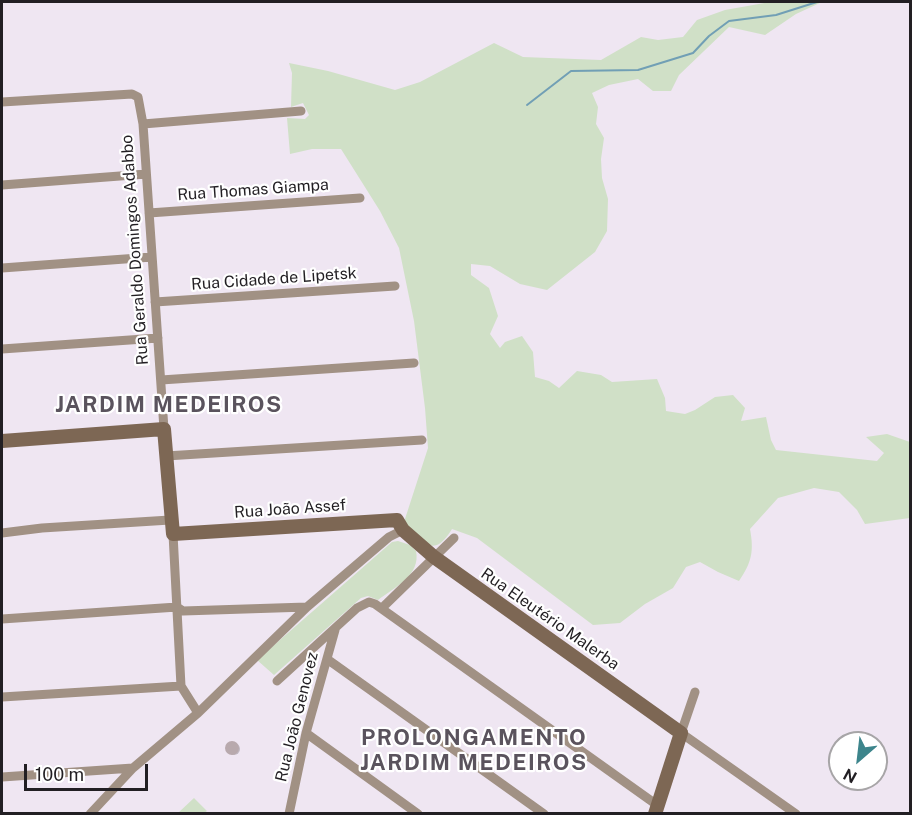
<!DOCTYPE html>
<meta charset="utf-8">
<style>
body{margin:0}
#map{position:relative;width:912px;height:815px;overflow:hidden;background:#efe6f2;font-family:"Public Sans",sans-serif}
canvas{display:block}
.frame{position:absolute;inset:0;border:3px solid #221f23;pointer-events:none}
.north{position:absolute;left:828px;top:731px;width:60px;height:60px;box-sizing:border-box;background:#fff;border:2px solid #a7a5a7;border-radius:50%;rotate:208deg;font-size:16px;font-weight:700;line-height:24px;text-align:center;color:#221f23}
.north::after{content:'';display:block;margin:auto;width:21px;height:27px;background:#3d858c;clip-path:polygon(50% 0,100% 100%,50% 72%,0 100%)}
.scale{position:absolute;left:24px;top:764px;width:124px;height:27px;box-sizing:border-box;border:3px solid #221f23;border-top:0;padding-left:8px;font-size:18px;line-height:21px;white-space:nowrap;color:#221f23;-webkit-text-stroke:4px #fff;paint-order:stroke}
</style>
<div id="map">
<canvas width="912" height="815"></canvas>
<div class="frame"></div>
<div class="north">N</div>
<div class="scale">100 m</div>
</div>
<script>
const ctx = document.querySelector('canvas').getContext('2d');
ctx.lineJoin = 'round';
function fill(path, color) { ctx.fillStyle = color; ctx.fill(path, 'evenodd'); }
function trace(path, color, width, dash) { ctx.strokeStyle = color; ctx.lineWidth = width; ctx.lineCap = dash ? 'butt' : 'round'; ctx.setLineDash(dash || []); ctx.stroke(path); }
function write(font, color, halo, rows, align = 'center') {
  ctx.font = font + ' "Public Sans",sans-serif'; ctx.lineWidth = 4.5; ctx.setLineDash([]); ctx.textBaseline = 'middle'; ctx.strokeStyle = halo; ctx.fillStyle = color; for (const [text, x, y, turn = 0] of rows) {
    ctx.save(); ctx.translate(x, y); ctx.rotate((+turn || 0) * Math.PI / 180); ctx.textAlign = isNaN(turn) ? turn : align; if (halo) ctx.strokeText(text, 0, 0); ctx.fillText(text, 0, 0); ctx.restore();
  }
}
fill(new Path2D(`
 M770 2H822L796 14 765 35 729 27 679 75 671 91H653L638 79 609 85 592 93 598 107 596 124 604 138 601 159 602 178 608 199 607 231 595 252 547 290 520 284 490 266 471 264V275L489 288 498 316 490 334 500 348 505 342 522 336 533 352 535 377 549 381 559 388 577 371 601 375 612 382 657 379 665 398 666 411 685 414 695 410 715 397 733 395 745 408 741 421 766 417 771 440 776 450 877 461 884 453 866 437 887 434 910 442V518L865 524 857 510 839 492 814 488 778 498 750 529C754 551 752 562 739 581L718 572 700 562 686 567 673 588 645 604 620 623 593 625 477 538 452 529C449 534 444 541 439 544 426 552 411 530 404 522L428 448 425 408 414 321 399 248 380 211 341 149H312L290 154 287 118 305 119 309 115 303 103 291 107 292 73 289 63 328 71 395 90 420 82 494 43 523 57 601 60 641 37 658 40 683 37 697 20 725 10Z
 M398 541 410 545 416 551C421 575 395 587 378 600L368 596 361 598 274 675 257 660 392 542Z
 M194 798 207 811 204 813H178Z`), '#d0e0c7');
fill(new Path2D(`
 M228 749a6 6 0 1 1 12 0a6 6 0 1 1-12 0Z`), '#0003');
trace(new Path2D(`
 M527 105 571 71 638 70 693 53 709 36 729 21 776 15 817 2`), '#719fb5', 2);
fill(new Path2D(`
 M225 748a7 7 0 1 1 14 0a7 7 0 1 1-14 0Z`), '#b8a9ad');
trace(new Path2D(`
 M2 102 132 94 138 97 143 124 164 429
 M143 124 301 111
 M2 185 146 174
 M149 213 360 198
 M2 268 152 257
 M155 302 395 286
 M2 349 158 338
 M161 380 414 363
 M166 456 422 440
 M2 533 42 528 170 520
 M173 534 181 686 198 713
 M382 608 454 538
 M2 619 177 607 183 611 307 607
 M327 659 544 814
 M277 681 357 608 369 602 375 604 657 805
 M695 692 681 733 796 814
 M2 697 181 686
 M306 733 418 814
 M2 777 133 768
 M90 814 133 768 198 713 307 607 389 537 403 530
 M289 814 306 733 335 630`), '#a19184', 9);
trace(new Path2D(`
 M2 441 164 429 173 534 397 520 403 530 434 557 681 733 655 814`), '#7d6754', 14);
write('16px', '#221f23', '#fff', [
 ["Rua Thomas Giampa",253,190,-4],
 ["Rua Geraldo Domingos Adabbo",135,250,-94],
 ["Rua Cidade de Lipetsk",274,279,-4],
 ["Rua João Assef",290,509,-4],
 ["Rua Eleutério Malerba",550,619,35],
 ["Rua João Genovez",297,717,-76]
]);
ctx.letterSpacing = '1.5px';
write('bold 22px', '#5a535d', '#fff', [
 ["JARDIM MEDEIROS",169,405],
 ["PROLONGAMENTO",474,738],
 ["JARDIM MEDEIROS",474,763]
]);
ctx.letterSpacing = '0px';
</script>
